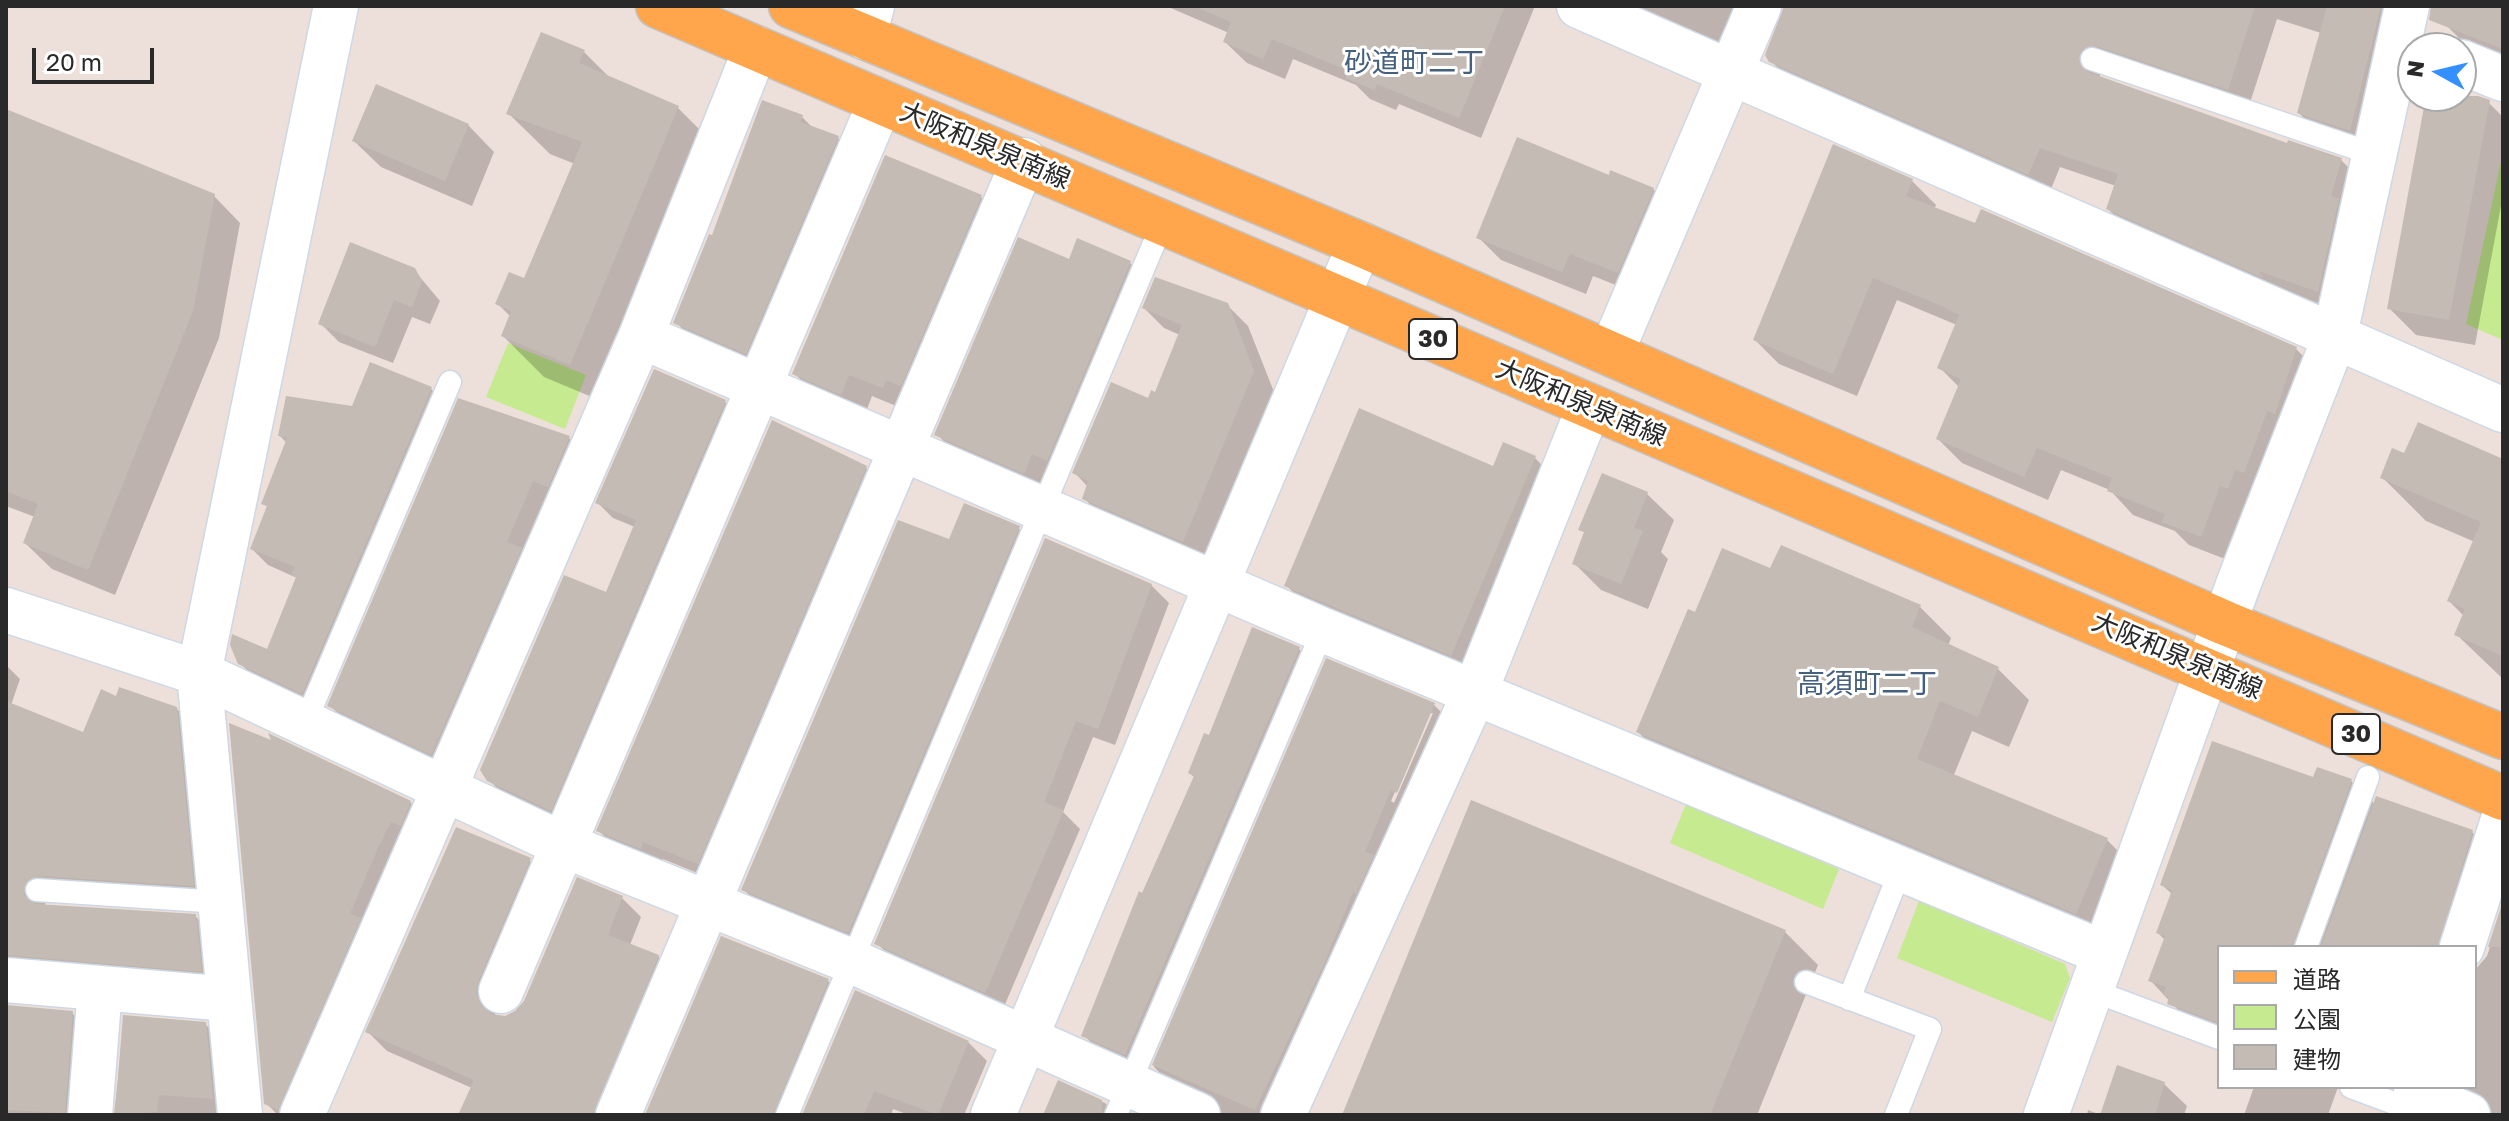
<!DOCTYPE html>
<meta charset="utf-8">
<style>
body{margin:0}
#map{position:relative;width:2509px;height:1121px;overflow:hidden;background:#eddfd9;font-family:"Golos Text","Noto Sans JP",sans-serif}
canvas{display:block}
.frame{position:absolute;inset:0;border:8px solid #292929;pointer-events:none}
.legend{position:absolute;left:2217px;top:945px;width:260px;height:144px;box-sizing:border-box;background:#fff;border:2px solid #a9a9a9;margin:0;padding:10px 14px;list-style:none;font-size:24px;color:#292929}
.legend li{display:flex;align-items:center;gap:16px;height:40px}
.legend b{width:40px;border:2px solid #a9a9a9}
.north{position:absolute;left:2397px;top:32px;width:80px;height:80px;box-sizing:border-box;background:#fff;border:2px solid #a9a9a9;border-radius:50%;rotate:278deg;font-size:22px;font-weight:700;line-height:32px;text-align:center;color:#292929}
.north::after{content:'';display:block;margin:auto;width:28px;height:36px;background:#3590ff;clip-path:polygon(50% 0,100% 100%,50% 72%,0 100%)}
.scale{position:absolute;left:32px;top:48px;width:122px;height:36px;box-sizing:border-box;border:4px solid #292929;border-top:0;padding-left:10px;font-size:24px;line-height:28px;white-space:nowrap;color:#292929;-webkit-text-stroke:6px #fff;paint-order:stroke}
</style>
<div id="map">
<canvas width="2509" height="1121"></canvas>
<div class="frame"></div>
<ul class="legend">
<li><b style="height:10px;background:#ffa64d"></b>道路</li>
<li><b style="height:22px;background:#c6ea8f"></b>公園</li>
<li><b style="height:22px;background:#c4bbb5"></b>建物</li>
</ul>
<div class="north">N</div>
<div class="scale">20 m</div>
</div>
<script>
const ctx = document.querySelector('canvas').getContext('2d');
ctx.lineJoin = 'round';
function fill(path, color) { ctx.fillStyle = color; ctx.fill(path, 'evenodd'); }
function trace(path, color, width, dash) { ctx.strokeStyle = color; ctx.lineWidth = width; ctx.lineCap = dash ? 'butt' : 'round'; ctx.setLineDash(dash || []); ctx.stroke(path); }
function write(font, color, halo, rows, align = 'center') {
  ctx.font = font + ' "Golos Text","Noto Sans JP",sans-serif'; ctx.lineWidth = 6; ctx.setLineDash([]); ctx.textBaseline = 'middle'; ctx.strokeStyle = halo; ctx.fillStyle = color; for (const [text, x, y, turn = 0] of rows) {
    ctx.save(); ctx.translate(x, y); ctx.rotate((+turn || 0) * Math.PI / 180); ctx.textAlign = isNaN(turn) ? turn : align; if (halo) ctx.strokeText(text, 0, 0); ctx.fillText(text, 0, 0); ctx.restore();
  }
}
fill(new Path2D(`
 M2503 152V340L2466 324Z
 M508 343 586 375 565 429 486 397Z
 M1686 804 1839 869 1823 909 1670 843Z
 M1919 901 2065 964 2070 978 2052 1022 1897 958Z`), '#c6ea8f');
fill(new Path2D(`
 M1166 6H1535L1481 138 1399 104 1396 110 1370 99 1356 85 1293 59 1285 79 1247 63 1225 42 1229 33Z
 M1617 6H1762L1739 59Z
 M1807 6H2412L2370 150 2319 133 2299 113 2321 33 2277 19 2248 109 2102 69 2099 79 2288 146 2341 160 2361 180 2338 311 2128 229 2108 209 2116 186 2060 167 2049 194 1792 82 1771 61Z
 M2453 6H2503V60L2466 45 2446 25Z
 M584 52 612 80 678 108 719 149 611 405 544 377 503 336 511 317 498 304 526 281 575 164 550 154 508 113Z
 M2461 93 2488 102 2503 117V195L2475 345 2416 335 2389 308 2428 96H2461Z
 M6 111 214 196 240 223 219 338 115 595 52 569 25 543 35 517 6 506Z
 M802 117 814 129 838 138 854 154 762 369 692 339 676 322 713 238Z
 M468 125 494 152 472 206 381 167 354 141Z
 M1834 147 1912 181 1936 205 1934 209 2296 349 2320 373 2225 559 2189 545 2175 531 2133 515 2110 490 2061 470 2048 500 1962 463 1938 439 1960 388 1940 368 1957 325 1897 300 1857 396 1779 364 1755 340Z
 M1610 177 1653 189 1676 213 1641 295 1593 276 1586 294 1501 260 1478 237Z
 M981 197 1004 220 906 410 872 396 864 417 817 396 794 373Z
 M1070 261 1130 263 1145 278 1039 488 952 450 937 434Z
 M414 270 440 301 430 324 412 317 393 363 339 342 320 323Z
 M1227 305 1248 326 1274 392 1203 561 1104 519 1084 498 1088 487 1075 473 1156 395 1180 335 1164 328 1144 308Z
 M371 364 431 389 447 405 318 709 257 680 240 663 268 651 297 578 268 565 252 549 269 508 264 503 287 443 280 436 353 408Z
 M725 402 740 417 566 825 505 796 489 780 607 595 635 527 613 518 598 503Z
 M773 422 866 468 885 487 717 881 663 859 660 867 618 850 599 831Z
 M569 438 585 454 448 770 346 722 330 705Z
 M2406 455 2503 460V679L2456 634 2464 616 2449 601 2475 542 2426 521 2382 477Z
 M1535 458 1561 485 1478 681 1313 612 1286 585 1494 469Z
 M1647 494 1674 520 1661 552 1668 559 1648 609 1601 590 1574 563 1586 534 1581 529Z
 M1018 528 1038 547 868 951 763 908 743 889 950 542Z
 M1771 570 1920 607 1951 638 1948 646 1998 669 2029 700 2009 747 1972 731 1953 777 2107 840 2138 871 2108 944 1670 763 1638 732 1696 614Z
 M1151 585 1169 603 1115 745 1093 737 1063 812 1080 829 1003 1009 894 961 877 943Z
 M1253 629 1299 649 1315 665 1143 1071 1100 1052 1084 1035 1195 778 1190 773 1210 738Z
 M1327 661 1434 705 1456 727 1283 1115H1224L1176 1089 1154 1067ZM1429 713H1433L1394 803 1391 801Z
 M6 665 20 679 11 705 85 735 117 698 176 708 197 729 213 906 59 896 46 902 44 907 195 916 216 937 221 991 6 986Z
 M275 744 410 802 426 819 299 1115H278L266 1103Z
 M2315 780 2351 781 2375 804 2472 832 2495 854 2465 947H2219V1035L2192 1025 2150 980 2165 940 2158 933 2172 894 2162 885Z
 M529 860 549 879 496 1002 495 1016 505 1018 517 1013 622 898 641 917 630 945 658 956 677 976 621 1115H460L472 1088 387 1051 368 1032Z
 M2503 908V1115H2494L2461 1087H2475V970L2487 956Z
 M1784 931 1818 965 1757 1115H1344Z
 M828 981 847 1000 799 1115H647Z
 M6 1007 72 1013 93 1033 86 1115H6Z
 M125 1017 205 1024 226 1045 233 1115H114Z
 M968 1042 987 1061 964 1115H909L893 1109 891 1115H804Z
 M2118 1068 2164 1084 2187 1106 2184 1115H2102Z
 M1059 1083 1105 1103 1117 1115H1046Z
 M2254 1087H2338L2328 1115H2244Z
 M2088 1110 2101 1115H2087Z`), '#0003');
fill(new Path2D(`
 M1194 6H1505L1459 118 1377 84 1374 90 1346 78 1349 71 1272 39 1263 59 1223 42 1231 22Z
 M1784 6H2255L2228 90 2096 46 2082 49 2079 62 2088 72 2287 143 2288 140 2342 158 2331 196 2339 199 2318 292 2259 271 2263 278 2106 209 2118 174 2040 148 2028 175 1769 62 1765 55Z
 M2327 6H2381L2350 131 2297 113Z
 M2431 6H2503V49L2429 20Z
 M541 32 585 50 579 63 679 106 570 365 501 336 511 311 495 304 509 272 524 278 582 142 506 114Z
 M376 84 469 124 445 181 352 141Z
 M2426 96H2478L2490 100 2449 320 2387 309Z
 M762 100 803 115 801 122 839 136 746 354 673 323 709 234 712 235Z
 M6 109 215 194 193 311 88 570 23 543 38 504 6 491Z
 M1517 137 1609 175 1610 170 1654 188 1618 273 1570 254 1562 272 1476 238Z
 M1833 144 1913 179 1906 196 1975 223 1981 209 2297 347 2275 414 2267 411 2244 473 2235 470 2228 489 2220 486 2201 537 2162 522 2165 514 2107 491 2112 478 2037 448 2024 477 1936 439 1961 379 1937 368 1959 315 1942 306 1873 278 1833 374 1753 340Z
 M885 155 982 195 901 386 886 380 883 388 849 375 841 395 792 374Z
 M1018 237 1069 259 1077 238 1131 261 1047 461 1032 454 1024 474 934 435Z
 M350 242 415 268 422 281 412 307 394 300 375 347 318 324Z
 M1155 277 1228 303 1254 371 1183 542 1082 499 1088 481 1072 473 1111 382 1148 398 1151 390 1155 392 1182 325 1142 308Z
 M370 362 432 387 302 694 238 664 230 645 232 634 267 649 296 577 291 575 295 567 250 549 267 506 261 504 287 438 278 436 286 396 352 406Z
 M654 369 726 400 551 811 487 781 480 770 564 575 606 592 636 520 595 503Z
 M458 398 570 436 548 487 533 481 507 542 522 548 431 755 327 706Z
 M1359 408 1493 466 1503 442 1536 456 1451 656 1284 586Z
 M772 420 867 466 698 864 643 842 641 849 596 831Z
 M2418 422 2503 459V656L2454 635 2465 609 2447 601 2481 522 2380 478 2392 448 2404 453Z
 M1602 473 1648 492 1634 528 1643 531 1621 584 1572 564 1584 532 1578 530Z
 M964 503 1020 526 848 933 741 890 898 520 949 539Z
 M1045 538 1152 584 1098 729 1076 721 1044 802 1064 810 985 993 874 944Z
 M1781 545 1921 605 1912 627 1999 667 1978 717 1940 701 1917 759 2108 838 2076 914 1636 732 1688 609 1695 612 1722 548 1770 568Z
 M1252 627 1300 647 1125 1055 1081 1036 1139 891 1142 893 1194 776 1188 773 1204 733 1209 735Z
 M1326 658 1435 703 1397 793 1391 790 1365 852 1374 855 1356 894 1353 892 1324 964 1255 1110 1152 1065Z
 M119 687 177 707 194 886 38 876 26 882 24 895 36 904 196 914 202 972 6 955V701L83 732 101 689 116 696Z
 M229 723 271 740 268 733 411 801 401 826 391 822 377 850 350 914 361 918 278 1110 264 1104Z
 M2212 741 2313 777 2317 767 2352 779 2292 947H2219V1023L2167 1004 2169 997 2163 995 2166 987 2148 981 2165 936 2156 933 2172 890 2160 885Z
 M2376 796 2473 830 2438 947H2321Z
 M1471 800 1786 930 1710 1115H1342Z
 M456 827 531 858 478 982 476 993 481 1005 491 1014 505 1016 515 1011 524 1001 577 877 623 896 608 935 659 955 594 1115H458L474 1080 365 1032Z
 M2503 901V947H2488Z
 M721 936 829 979 773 1115H645Z
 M855 990 969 1041 938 1115 874 1091 864 1115H802Z
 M6 1005 73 1011 65 1113 6 1110Z
 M123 1015 206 1022 213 1099 159 1095 157 1112 115 1115Z
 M2117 1065 2165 1082 2155 1115H2100Z
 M1058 1080 1102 1100V1115H1043Z`), '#c4bbb5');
const service = new Path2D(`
 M2092 59 2376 155
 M305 723 450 382
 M37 890 221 902
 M2306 947 2368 777
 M1806 982 1930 1029 1896 1115
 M2091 990 2219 1038
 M1849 999 1901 869
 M2351 1087 2410 1109
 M787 1115 1163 222
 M1116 1115 1323 630`);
const minor = new Path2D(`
 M1579 6 2503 410
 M864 37 872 6
 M2461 62 2503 79
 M641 336 1323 630 2104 953
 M1611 353 1759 6
 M6 610 199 673 566 846 851 961 1198 1115
 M2462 947 2503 820
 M6 980 229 999
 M501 991 880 103
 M2416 1093 2468 1115
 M90 1115 100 988
 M240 1115 199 673 336 6
 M302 1115 641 336 756 48
 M618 1115 1024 160
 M1283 1115 1475 692 1589 407
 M2046 1115 2238 585 2334 339 2407 6`);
const tertiary = new Path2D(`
 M993 1115 1360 244`);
const primary = new Path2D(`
 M658 6 2503 798
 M791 6 1360 244 2225 623 2503 737`);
trace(service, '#ced8e4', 25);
trace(minor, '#ced8e4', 47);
trace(tertiary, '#ced8e4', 47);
trace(primary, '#c3c3c3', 47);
trace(service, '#fff', 22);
trace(minor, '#fff', 44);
trace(tertiary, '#fff', 44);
trace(primary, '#ffa64d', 44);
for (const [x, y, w] of [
 [1433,339,48],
 [2356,734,48]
]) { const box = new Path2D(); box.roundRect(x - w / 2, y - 20, w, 40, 6); ctx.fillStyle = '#fff'; ctx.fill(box); trace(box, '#292929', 2); }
write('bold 24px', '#292929', null, [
 ["30",1433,339],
 ["30",2356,734]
]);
write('26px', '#292929', '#fff', [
 ["大阪和泉泉南線",985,146,23],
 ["大阪和泉泉南線",1581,403,23],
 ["大阪和泉泉南線",2177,656,23]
]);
write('28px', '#455f7f', '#fff', [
 ["砂道町二丁",1414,63],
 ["高須町二丁",1867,684]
]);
</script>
